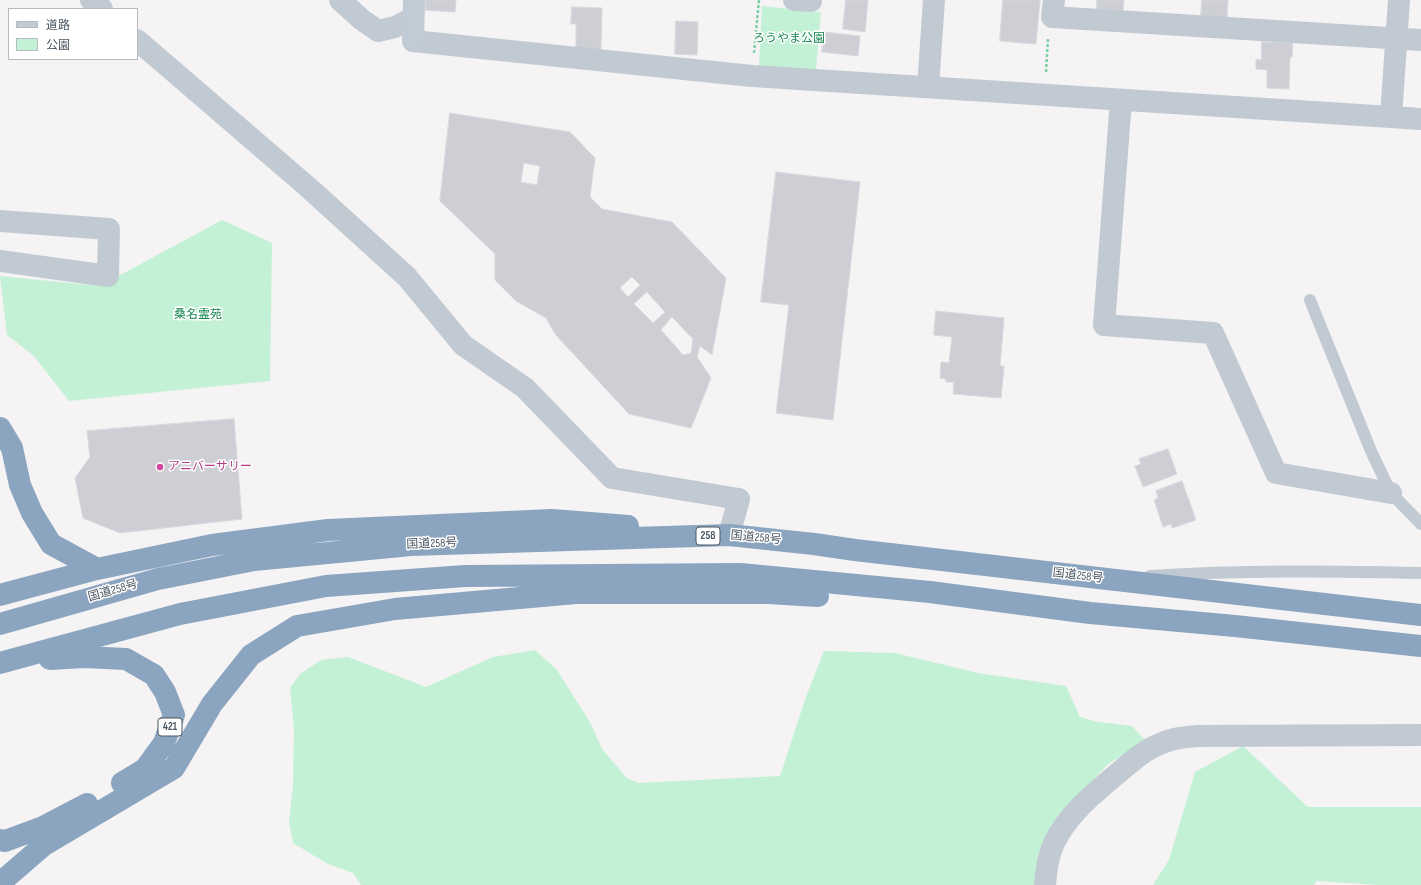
<!DOCTYPE html>
<meta charset="utf-8">
<style>
body{margin:0}
#map{position:relative;width:1421px;height:885px;overflow:hidden;background:#f5f3f3;font-family:"Sofia Sans Condensed","Noto Sans JP",sans-serif}
canvas{display:block}
.legend{position:absolute;left:8px;top:8px;width:130px;height:52px;box-sizing:border-box;background:#fff;border:1px solid #b7bbc0;margin:0;padding:5px 7px;list-style:none;font-size:12px;color:#4a5661}
.legend li{display:flex;align-items:center;gap:8px;height:20px}
.legend b{width:20px;border:1px solid #b7bbc0}
</style>
<div id="map">
<canvas width="1421" height="885"></canvas>
<ul class="legend">
<li><b style="height:5px;background:#c1cbd6"></b>道路</li>
<li><b style="height:11px;background:#c3f1d5"></b>公園</li>
</ul>
</div>
<script>
const ctx = document.querySelector('canvas').getContext('2d');
ctx.lineJoin = 'round';
function fill(path, color) { ctx.fillStyle = color; ctx.fill(path, 'evenodd'); }
function trace(path, color, width, dash) { ctx.strokeStyle = color; ctx.lineWidth = width; ctx.lineCap = dash ? 'butt' : 'round'; ctx.setLineDash(dash || []); ctx.stroke(path); }
function write(font, color, halo, rows, align = 'center') {
  ctx.font = font + ' "Sofia Sans Condensed","Noto Sans JP",sans-serif'; ctx.lineWidth = 3; ctx.setLineDash([]); ctx.textBaseline = 'middle'; ctx.strokeStyle = halo; ctx.fillStyle = color; for (const [text, x, y, turn = 0] of rows) {
    ctx.save(); ctx.translate(x, y); ctx.rotate((+turn || 0) * Math.PI / 180); ctx.textAlign = isNaN(turn) ? turn : align; if (halo) ctx.strokeText(text, 0, 0); ctx.fillText(text, 0, 0); ctx.restore();
  }
}
fill(new Path2D(`
 M762 6 821 12 816 70 759 66Z
 M222 220 272 243 270 381 69 401 34 356 7 335 0 276 100 286Z
 M535 650 557 670 591 724 602 749 627 778 639 783 780 776 806 697 824 651 895 653 978 673 1066 686 1080 717 1098 722 1132 726 1145 740 1107 765 1062 815 1038 885H361L353 873 328 864 293 843 289 822 293 785 294 728 290 688 300 674 321 660 348 657 426 687 493 657Z
 M1243 746 1308 807H1421V885H1379L1316 881 1314 885H1153L1169 860 1195 772Z`), '#c3f1d5');
const building = new Path2D(`
 M426 0H456L455 12 425 10Z
 M846 0H868L865 32 843 29Z
 M1003 0H1040L1036 44 1000 41Z
 M1097 0H1124L1123 11 1097 9Z
 M1202 0H1228L1227 18 1201 16Z
 M572 7 602 8 601 50 576 49V24H571Z
 M676 21 698 22 697 55 675 54Z
 M824 32 860 36 858 56 822 52Z
 M1262 42 1293 43 1292 57H1290L1289 89 1267 88V70L1256 69V59L1261 60Z
 M450 113 570 132 595 158 590 197 602 209 672 222 726 278 712 355 700 346 697 357 711 378 691 428 629 414 555 334 546 318 516 301 495 280V254L440 201ZM524 163 540 166 537 185 521 182ZM632 277 640 285 628 297 620 288ZM647 292 665 312 653 323 634 304ZM672 317 693 339 691 353 683 355 661 330Z
 M776 172 860 182 833 420 776 413 789 305 761 302Z
 M936 311 1004 318 1000 366H1004L1001 398 953 394 954 382H946V379L940 378 941 362 949 363 952 337 934 335Z
 M234 419 242 519 120 533 83 518 75 478 90 457 87 431Z
 M1168 449 1177 474 1143 487 1135 466 1141 464 1139 459Z
 M1182 481 1196 520 1172 528 1171 524 1163 527 1154 500 1158 498 1156 491Z`);
fill(building, '#cdcfd5');
trace(building, '#d7d9de', 1);
trace(new Path2D(`
 M754 53 759 0
 M1046 72 1048 39`), '#7ad0a6', 2.5, [3, 2]);
trace(new Path2D(`
 M1310 300 1371 451 1391 493 1421 524
 M1150 576C1240 570 1331 571 1421 573`), '#c1cad2', 12);
trace(new Path2D(`
 M91 0 102 9
 M340 0 361 19 378 31 395 27 413 18
 M794 0 811 1V0
 M1054 0 1052 17 1421 40
 M137 40 309 188 407 277 463 345 525 388 612 478 739 499 729 535
 M413 41 752 76 1391 117 1399 0
 M928 87 934 0
 M1121 100 1104 325 1213 333 1276 473 1391 493
 M1391 117 1421 119
 M0 221 109 229 108 276 0 261
 M1045 885C1046 871 1048 856 1054 843 1068 814 1093 794 1117 774 1130 763 1144 750 1160 744 1172 738 1185 737 1199 736L1421 735`), '#c1cad2', 22);
trace(new Path2D(`
 M413 41 414 0`), '#c1cbd6', 22);
trace(new Path2D(`
 M0 428 12 448 20 485 32 513 51 544 97 569 212 545 328 530 552 520 628 526
 M0 595 97 569
 M0 624 158 579 254 560 411 545 729 535 814 544 855 550 1421 615
 M50 659 84 657 126 659 154 675 165 692 174 715 164 743 145 769 122 783
 M0 663 180 614 326 586 465 576 740 574 930 592 1090 613 1235 626 1421 646
 M0 840 5 841 43 827 87 804
 M0 883 44 845 174 768 212 704 251 655 297 626 395 609 576 593H768L818 596`), '#8ba5c1', 22);
for (const [x, y, r, color] of [
 [160,467,4,"#d1479c"]
]) { const dot = new Path2D(); dot.arc(x, y, r, 0, 2 * Math.PI); ctx.fillStyle = color; ctx.fill(dot); trace(dot, '#fff', 1.5); }
for (const [x, y, w] of [
 [708,536,24],
 [170,727,24]
]) { const box = new Path2D(); box.roundRect(x - w / 2, y - 9, w, 18, 3); ctx.fillStyle = '#fff'; ctx.fill(box); trace(box, '#4a5661', 1); }
write('bold 11px', '#4a5661', null, [
 ["258",708,536],
 ["421",170,727]
]);
write('12px', '#17864f', '#fff', [
 ["ろうやま公園",789,39],
 ["桑名霊苑",198,315]
]);
write('12px', '#b23c85', '#fff', [
 ["アニバーサリー",168,467]
], 'left');
write('12px', '#4a5661', '#fff', [
 ["国道258号",756,538,5],
 ["国道258号",432,544,-2],
 ["国道258号",1078,576,7],
 ["国道258号",113,591,-16]
]);
</script>
